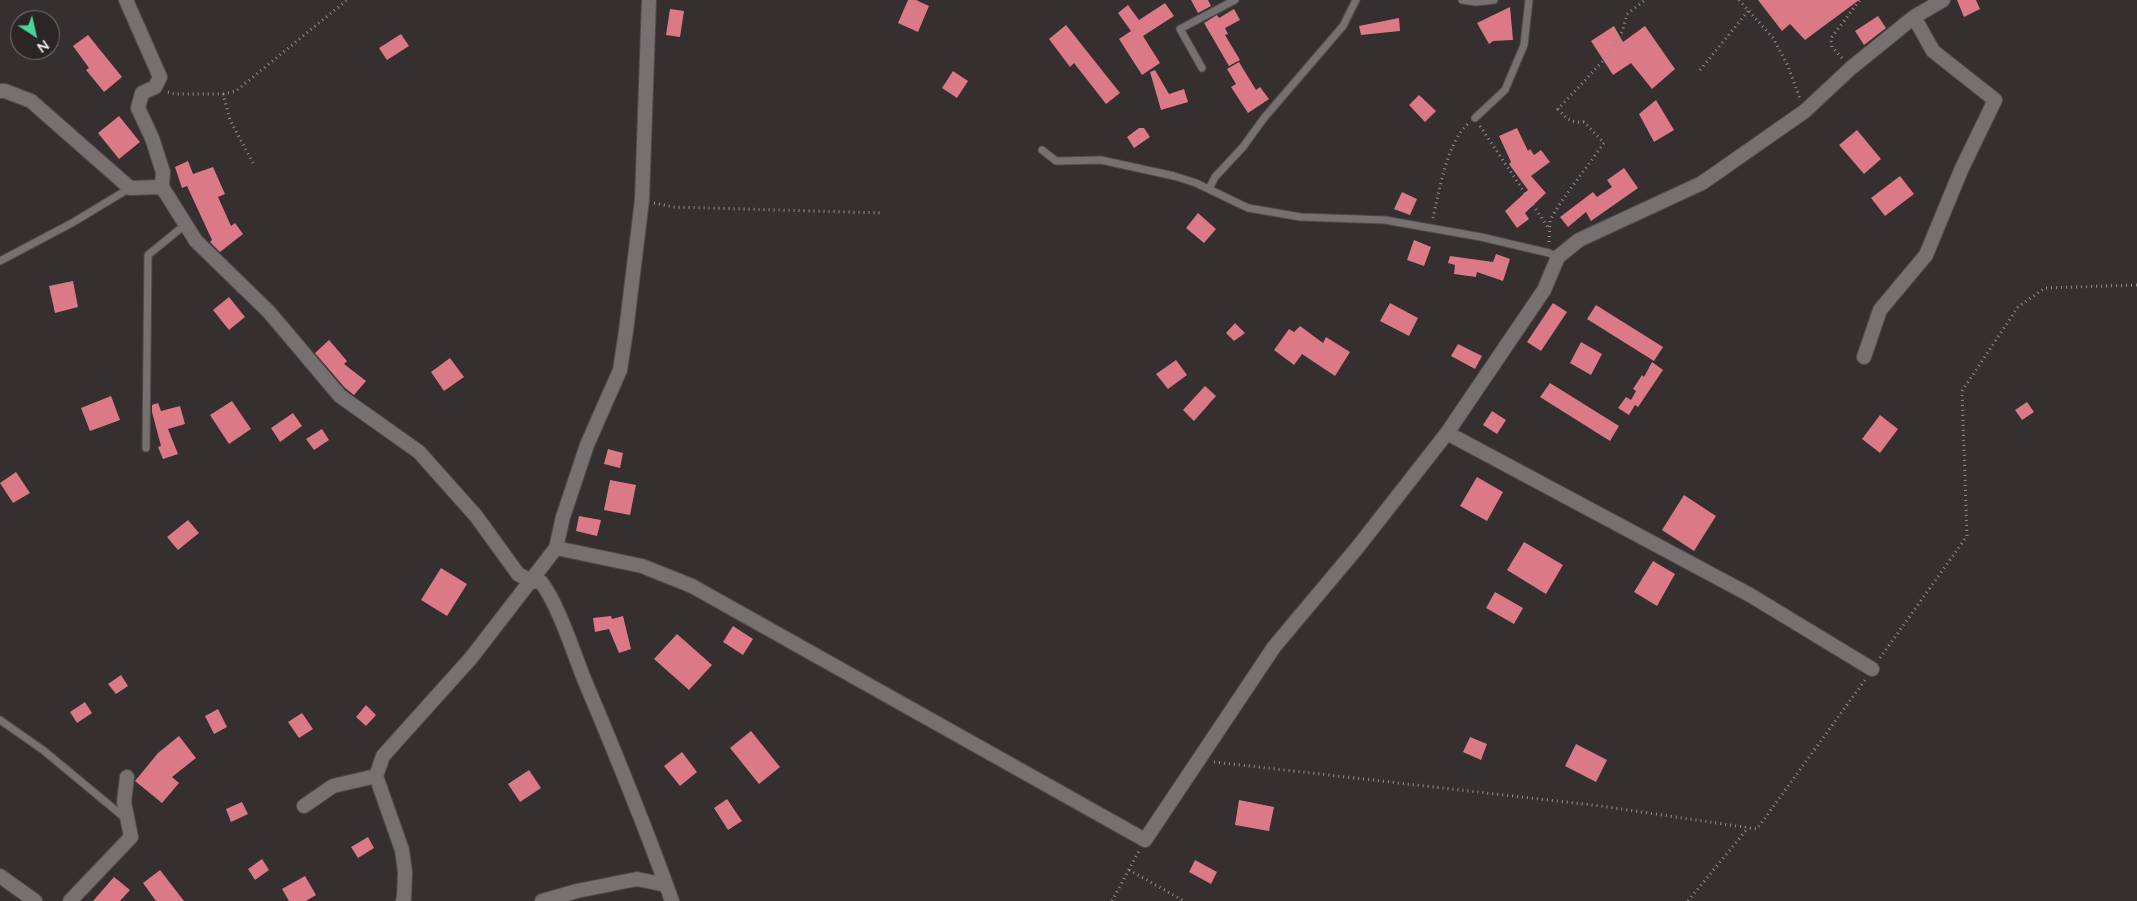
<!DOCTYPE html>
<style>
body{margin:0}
#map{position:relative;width:2137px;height:901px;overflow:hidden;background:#352f2f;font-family:Lato,sans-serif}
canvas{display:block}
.north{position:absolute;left:10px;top:10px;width:50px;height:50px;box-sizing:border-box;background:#2b2526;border:1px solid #7b7677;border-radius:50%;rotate:145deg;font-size:14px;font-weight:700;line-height:20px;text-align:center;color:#f4f0f0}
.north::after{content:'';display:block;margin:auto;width:18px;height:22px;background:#49d49c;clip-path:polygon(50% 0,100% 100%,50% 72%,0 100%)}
</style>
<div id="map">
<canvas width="2137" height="901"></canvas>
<div class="north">N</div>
</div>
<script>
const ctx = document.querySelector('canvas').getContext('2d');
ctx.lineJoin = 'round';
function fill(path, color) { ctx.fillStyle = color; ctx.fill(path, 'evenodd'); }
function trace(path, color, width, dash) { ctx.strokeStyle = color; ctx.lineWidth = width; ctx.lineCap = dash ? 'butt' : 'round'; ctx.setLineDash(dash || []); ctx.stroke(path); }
fill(new Path2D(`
 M908 0H916L929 6 918 32 898 23Z
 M1191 0H1208L1211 6 1198 13Z
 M1758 0H1859L1805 40 1790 24 1782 31Z
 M1957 0H1976L1980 9 1964 17Z
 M1165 3 1174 16 1143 36 1160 63 1142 75 1119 39 1131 31 1118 13 1128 5 1139 20Z
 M1510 7 1513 40 1493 41 1489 44 1477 23Z
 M670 9 684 11 680 37 666 35Z
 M1234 9 1240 20 1225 28 1228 34 1225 35 1240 60 1229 66 1204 23 1217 15 1219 18Z
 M1878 16 1886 28 1864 45 1855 31Z
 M1399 18 1400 31 1361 35 1359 26Z
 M1066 25 1120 93 1106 104 1074 63 1070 67 1049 39Z
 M1614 26 1623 42 1645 26 1675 69 1652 89 1631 63 1613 75 1591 41Z
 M401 34 409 46 387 60 379 48Z
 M88 35 122 77 104 92 86 70 89 68 73 46Z
 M1239 62 1256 90 1260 87 1269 99 1248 113 1231 87 1236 84 1227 69Z
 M1155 70 1169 94 1184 89 1188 102 1161 110 1150 72Z
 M953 71 968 81 957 98 942 88Z
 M1419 95 1436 111 1425 122 1409 105Z
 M1656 100 1674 130 1654 142 1639 114Z
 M119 116 140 142 119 159 98 133Z
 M1139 128H1144L1150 137 1134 148 1127 137Z
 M1517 128 1528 151 1530 149 1534 155 1541 150 1550 162 1531 176 1546 193 1525 213 1529 219 1517 228 1505 211 1528 190 1509 164 1511 162 1499 136Z
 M1857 130 1881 159 1864 174 1839 145Z
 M188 161 193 174 213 167 225 194 218 197 231 226 235 223 243 234 220 252 210 242 212 240 187 186 182 188 175 167Z
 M1624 168 1638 188 1591 221 1586 212 1568 227 1560 217 1593 192 1597 197 1612 187 1607 180Z
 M1900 176 1914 194 1885 216 1871 198Z
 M1402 192 1417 199 1410 215 1394 209Z
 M1198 213 1216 229 1204 243 1186 228Z
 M1414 240 1431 247 1424 266 1407 260Z
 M1496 254 1510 259 1503 281 1477 272 1476 277 1454 274 1455 265 1448 263 1450 256 1493 262Z
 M73 281 78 307 55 313 49 286Z
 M229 297 245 317 229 330 213 310Z
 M1390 303 1418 318 1409 336 1380 321Z
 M1553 303 1567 312 1541 351 1527 342Z
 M1596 305 1663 347 1654 361 1587 319Z
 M1235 323 1245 333 1234 341 1226 333Z
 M1300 326 1323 343 1326 337 1350 352 1335 376 1302 354 1294 365 1274 350 1289 329 1294 332Z
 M329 340 347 361 344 364 366 381 354 395 345 388 315 353Z
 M1581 342 1602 354 1591 375 1570 363Z
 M1458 344 1482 356 1475 369 1451 356Z
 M450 358 464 377 444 391 431 372Z
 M1176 360 1187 375 1168 389 1156 374Z
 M1652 362 1663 370 1638 407 1635 405 1629 415 1618 408 1626 397 1631 400 1636 391 1633 389 1642 375 1644 377Z
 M1550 383 1619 426 1610 441 1540 397Z
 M1205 386 1216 396 1194 421 1183 410Z
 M111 396 120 420 90 431 81 408Z
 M232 401 251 429 229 444 210 415Z
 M2027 402 2034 412 2022 420 2015 410Z
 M158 403 161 411 180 406 185 424 168 429 178 454 163 459 158 447 161 446 152 412V405Z
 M1492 411 1506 420 1497 434 1483 425Z
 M293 413 302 426 280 442 271 428Z
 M1880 415 1898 429 1880 453 1862 439Z
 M322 429 329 440 314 450 306 439Z
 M608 449 623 453 620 468 604 464Z
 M16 472 30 493 13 503 0 483Z
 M1477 477 1503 492 1487 521 1460 506Z
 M610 480 636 485 630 515 604 510Z
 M1684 495 1716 516 1694 551 1662 530Z
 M579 516 601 520 597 536 576 531Z
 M188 520 199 533 178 550 167 537Z
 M1524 542 1563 565 1546 594 1507 570Z
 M1653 561 1675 574 1657 606 1634 592Z
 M441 568 467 584 447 616 421 600Z
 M1495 592 1523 608 1514 624 1486 608Z
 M611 616 612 619 623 616 631 649 619 653 609 629 595 632 593 618Z
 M733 626 753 639 743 655 723 642Z
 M677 634 712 665 689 690 654 659Z
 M121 675 128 686 116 694 108 684Z
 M85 702 92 713 77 723 70 712Z
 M366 705 376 715 366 726 356 717Z
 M218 709 227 727 214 734 205 716Z
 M302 713 313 729 299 738 288 722Z
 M751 731 780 767 759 784 730 748Z
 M179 736 196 758 172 777 179 783 162 803 135 781 158 753Z
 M1470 737 1487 744 1481 760 1463 752Z
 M1576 744 1607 760 1596 782 1565 766Z
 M682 752 697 772 680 786 664 766Z
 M529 770 541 788 520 802 508 784Z
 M727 799 742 821 728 830 714 808Z
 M1239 800 1274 807 1269 831 1235 825Z
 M242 802 248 814 231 822 226 809Z
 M368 837 374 848 358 858 351 847Z
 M262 859 269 870 255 880 248 869Z
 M1195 860 1217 872 1211 884 1189 872Z
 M160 870 184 901H156L143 883Z
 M305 876 316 895 306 901H289L282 889Z
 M114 877 130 890 120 901H93Z`), '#db7a86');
const lane = new Path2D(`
 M1462 0 1476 2 1494 0
 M1202 68 1180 29 1235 0
 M1475 118 1505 90 1524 45 1529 0
 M1042 150 1056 161 1101 160 1174 176 1196 183 1248 208 1301 217 1385 220 1481 237 1549 253 1558 257
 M1209 189 1215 177 1243 147 1264 118 1343 26 1356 0
 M0 261 72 223 130 188
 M146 448 148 255 186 224
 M0 720 43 750 125 818`);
const street = new Path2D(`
 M126 0 160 77 155 87 142 93 138 108 152 138 163 172 162 187
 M0 91H5L31 101 130 188 162 187 196 241 269 312 340 396 419 452 476 516 518 574 531 581 541 582C558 604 573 651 584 679 615 752 645 826 672 901
 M1864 357 1880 310 1926 255 1962 168 1995 100 1933 51 1914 17
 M1447 433 1750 595 1872 669
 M556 548 642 566 692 586 1145 840 1274 647 1357 548 1447 433 1544 290 1558 257 1579 240 1702 183 1805 111 1851 68 1914 17 1943 0
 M304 806 333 786 376 776
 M0 876 35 901
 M70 901 131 837 124 802 127 777
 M403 901 404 898 405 872 402 850 376 776 383 756 471 658 556 548 563 517 587 445 620 370 626 331 642 200 649 0
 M542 901 577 891 637 879 666 885`);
trace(lane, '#514b4b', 9);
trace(street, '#514b4b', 16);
trace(new Path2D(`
 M1739 0 1773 38 1788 66 1800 99
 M1842 58 1832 47 1831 38 1860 0
 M1700 70 1749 10
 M168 92 175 94H223L230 120 254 165
 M223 94 236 91 347 0
 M1480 126 1549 229
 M654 203 674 207 883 213
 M1433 218C1439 192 1447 142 1468 124
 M1549 242 1550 220 1561 202 1604 143 1584 122C1570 123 1567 119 1558 109L1602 62 1622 32 1627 14 1645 0
 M1880 658 1967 536 1962 391 2018 307 2045 288 2137 285
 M1214 762 1601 806 1757 829 1865 680
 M1129 870 1184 901
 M1112 901 1139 851
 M1688 901 1748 828`), '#948f8f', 3, [1, 4]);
trace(lane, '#777070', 7);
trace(street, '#777070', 14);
</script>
